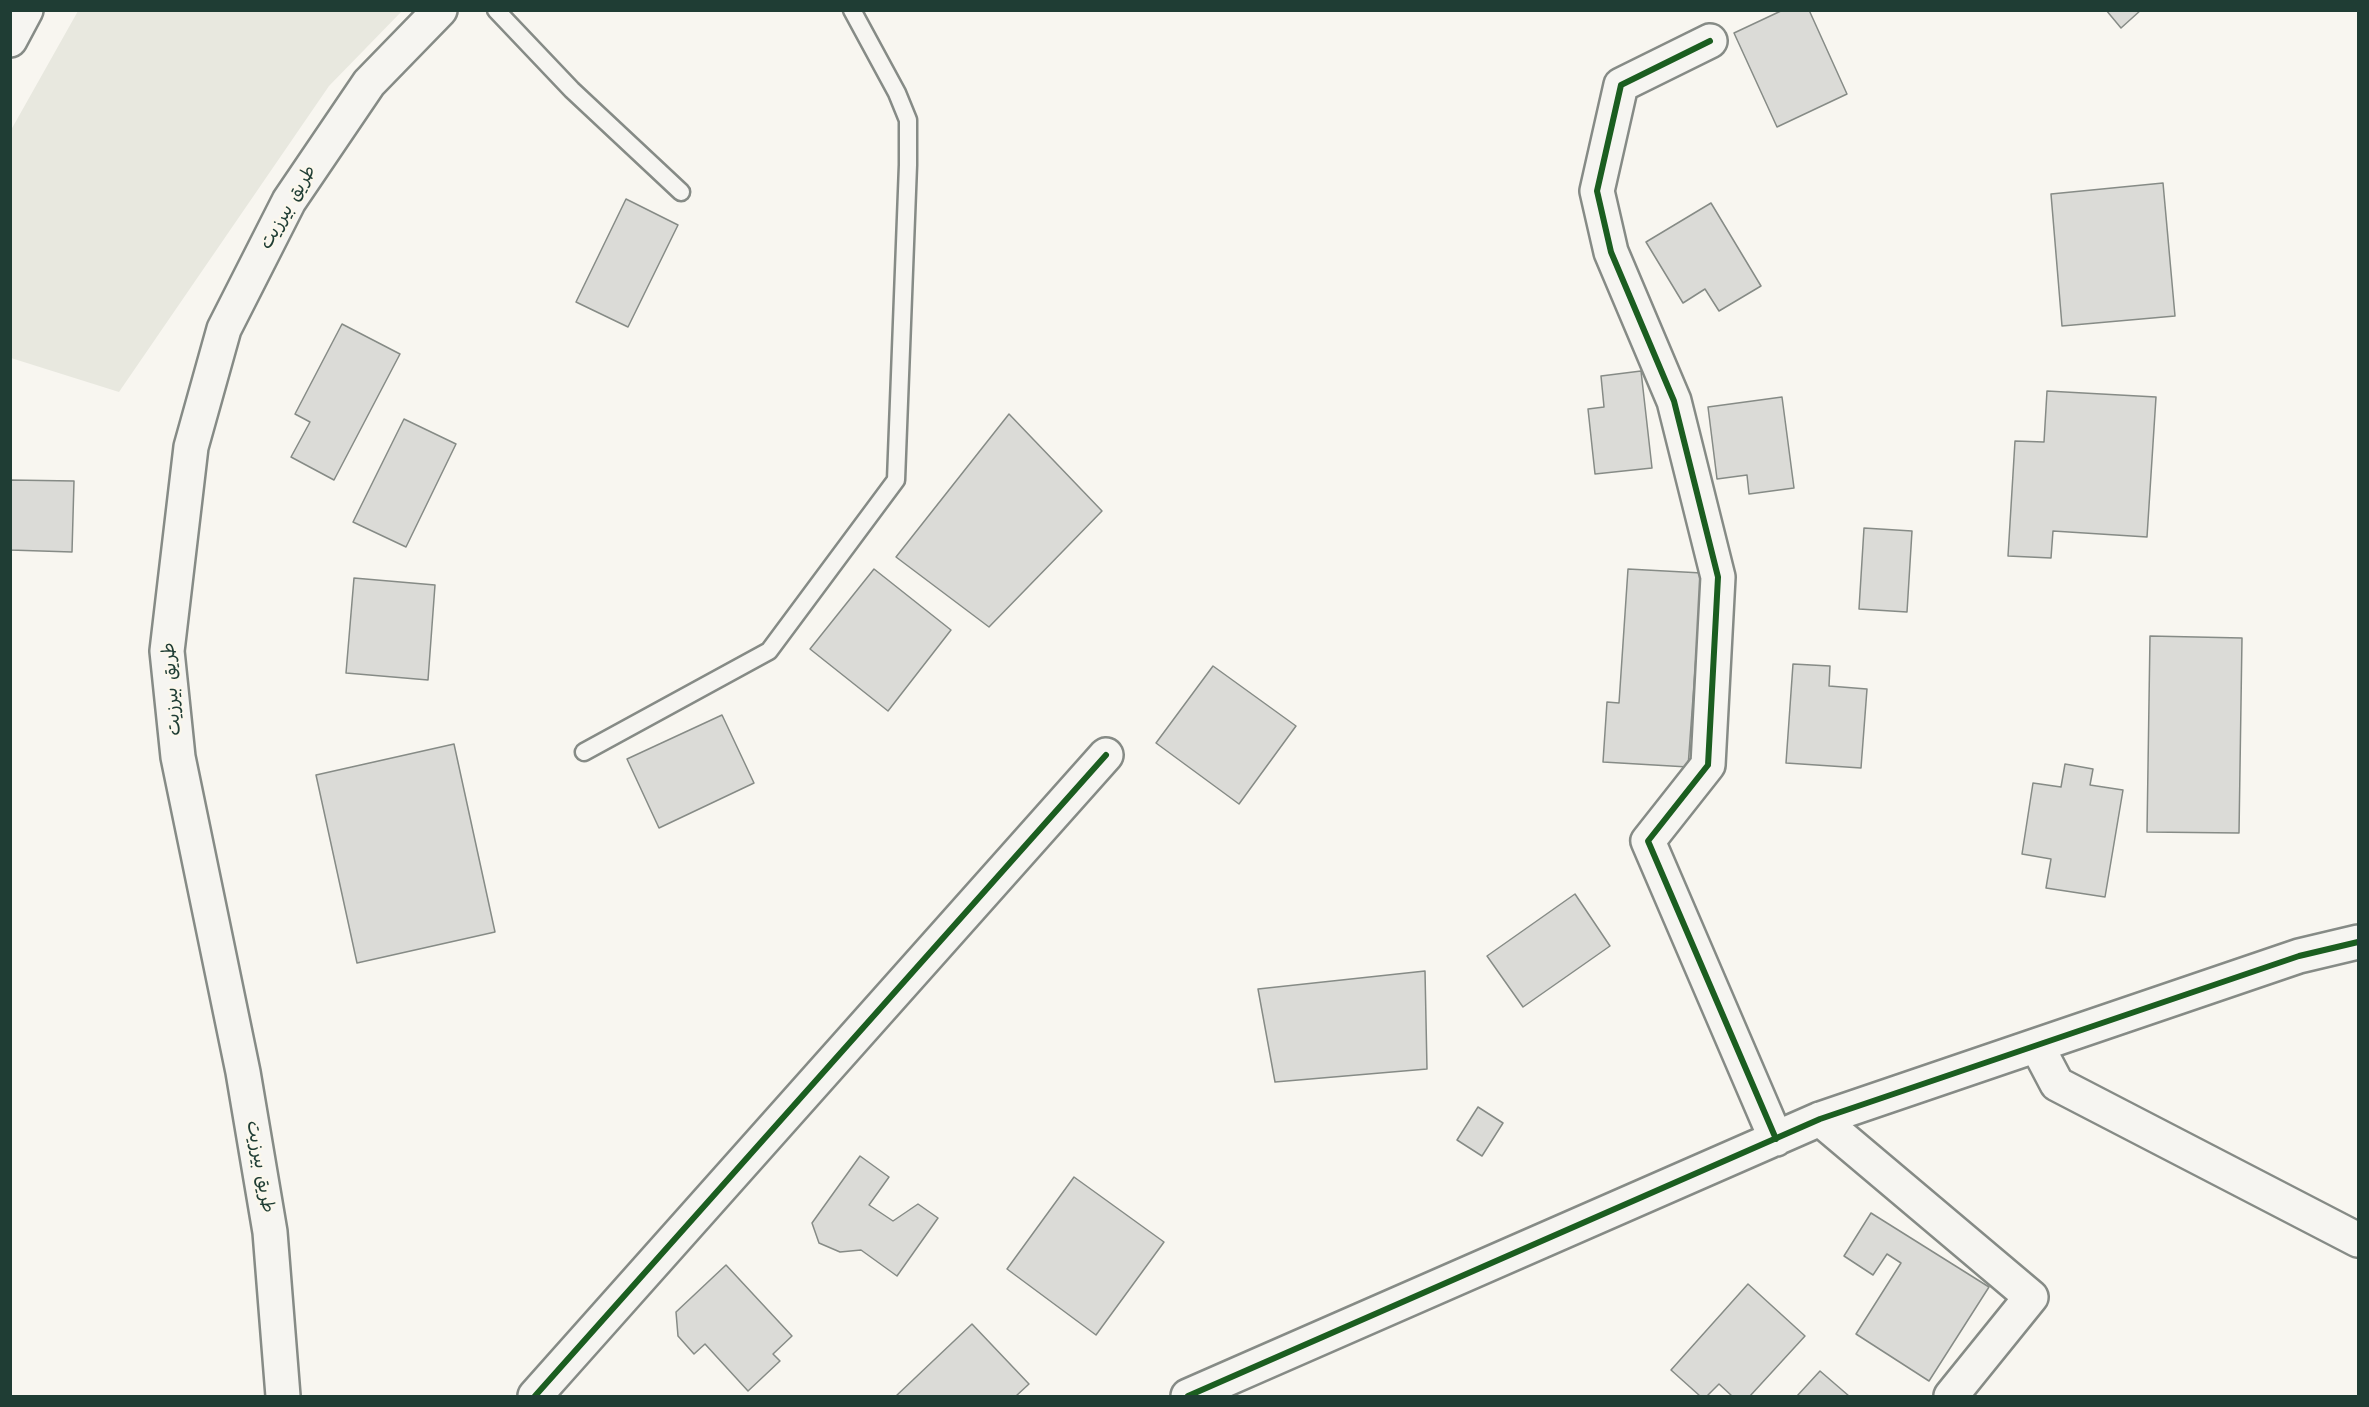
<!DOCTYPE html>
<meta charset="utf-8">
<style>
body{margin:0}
#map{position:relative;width:2369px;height:1407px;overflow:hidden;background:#f8f6f0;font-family:"Architects Daughter",sans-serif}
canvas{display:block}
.frame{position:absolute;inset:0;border:12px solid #1f3d34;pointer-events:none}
</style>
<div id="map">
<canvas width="2369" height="1407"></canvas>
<div class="frame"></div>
</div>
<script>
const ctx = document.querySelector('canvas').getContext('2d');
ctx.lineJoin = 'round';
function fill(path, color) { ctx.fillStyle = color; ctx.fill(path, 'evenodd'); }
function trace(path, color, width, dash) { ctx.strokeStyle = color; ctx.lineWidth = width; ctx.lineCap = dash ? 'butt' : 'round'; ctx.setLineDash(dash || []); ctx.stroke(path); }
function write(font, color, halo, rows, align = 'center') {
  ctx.font = font + ' "Architects Daughter","Playpen Sans Arabic",sans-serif'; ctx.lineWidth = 4.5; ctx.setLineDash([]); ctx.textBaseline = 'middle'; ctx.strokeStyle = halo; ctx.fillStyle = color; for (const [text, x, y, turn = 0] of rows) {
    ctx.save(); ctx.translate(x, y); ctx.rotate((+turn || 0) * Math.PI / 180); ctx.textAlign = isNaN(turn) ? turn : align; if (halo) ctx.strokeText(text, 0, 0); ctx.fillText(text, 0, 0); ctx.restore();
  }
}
fill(new Path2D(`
 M78 11H402L329 86 119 392 11 358V130Z`), '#e8e8df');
const building = new Path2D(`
 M1783 10H1809L1847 94 1777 127 1734 33Z
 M2106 10H2141L2121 28Z
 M2163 183 2175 316 2062 326 2051 194Z
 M626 199 678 225 628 327 576 302Z
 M1711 203 1761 286 1719 311 1705 289 1683 303 1646 242Z
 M342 324 400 354 334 480 291 457 310 422 295 414Z
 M1641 371 1652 468 1595 474 1588 409 1604 407 1601 376Z
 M2047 391 2156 397 2147 537 2053 531 2051 558 2008 556 2015 441 2044 442Z
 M1782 397 1794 488 1749 494 1747 475 1717 479 1708 407Z
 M1009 414 1102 511 989 627 896 557Z
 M404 419 456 444 406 547 353 522Z
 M10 480 74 481 72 552 10 550Z
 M1864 528 1912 531 1907 612 1859 609Z
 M874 569 951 630 888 711 810 649Z
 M1628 569 1702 573 1688 767 1603 762 1607 702 1619 703Z
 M354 578 435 585 428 680 346 673Z
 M2150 636 2242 638 2239 833 2147 832Z
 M1793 664 1830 666 1829 686 1867 689 1861 768 1786 763Z
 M1213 666 1296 726 1239 804 1156 743Z
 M722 715 754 783 659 828 627 759Z
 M454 744 495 932 357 963 316 775Z
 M2065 764 2093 769 2090 785 2123 790 2105 897 2046 888 2051 859 2022 854 2033 783 2061 787Z
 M1575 894 1610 946 1523 1007 1487 956Z
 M1425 971 1427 1069 1275 1082 1258 989Z
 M1478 1107 1503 1123 1482 1156 1457 1140Z
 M860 1156 889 1177 869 1205 893 1221 918 1204 938 1218 897 1276 861 1250 840 1252 819 1243 812 1223Z
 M1074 1177 1164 1242 1096 1335 1007 1269Z
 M1871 1213 1989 1287 1929 1381 1856 1334 1901 1263 1887 1254 1873 1275 1844 1256Z
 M726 1265 792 1336 773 1354 780 1361 748 1391 705 1344 694 1354 678 1336 676 1312Z
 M1748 1284 1805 1336 1750 1396H1732L1719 1384 1707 1396H1700L1671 1370Z
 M972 1324 1029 1384 1016 1396H896Z
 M1820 1371 1849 1396H1797Z`);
fill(building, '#dbdbd7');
trace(building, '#868b86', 1.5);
const lane = new Path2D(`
 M496 10 572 90 681 192
 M584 752 769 651 896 480 908 165V120L897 93 852 10`);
const street = new Path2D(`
 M10 40 26 10
 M1710 41 1621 85 1597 191 1611 252 1674 401 1718 577 1708 765 1648 841 1776 1139
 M2037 1046 2057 1084 2358 1240
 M1820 1119 2031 1297 1951 1396
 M535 1396 1106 755
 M1188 1396 1820 1119 2299 956 2358 942`);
const secondary = new Path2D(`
 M283 1396 270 1232 243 1072 178 757 167 651 191 447 224 329 289 201 369 83 440 10`);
trace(lane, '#868b86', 21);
trace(street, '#868b86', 38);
trace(secondary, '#868b86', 38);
trace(lane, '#f6f5f1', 16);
trace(street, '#f6f5f1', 33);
trace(secondary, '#f6f5f1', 33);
trace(new Path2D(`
 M1710 41 1621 85 1597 191 1611 252 1674 401 1718 577 1708 765 1648 841 1776 1139
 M535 1396 1106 755
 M1188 1396 1820 1119 2299 956 2358 942`), '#1b5e20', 6);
write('18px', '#1f3d34', '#fbf7ec', [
 ["طريق بيرزيت",289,208,-60],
 ["طريق بيرزيت",173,689,-94],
 ["طريق بيرزيت",259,1167,80]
]);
</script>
